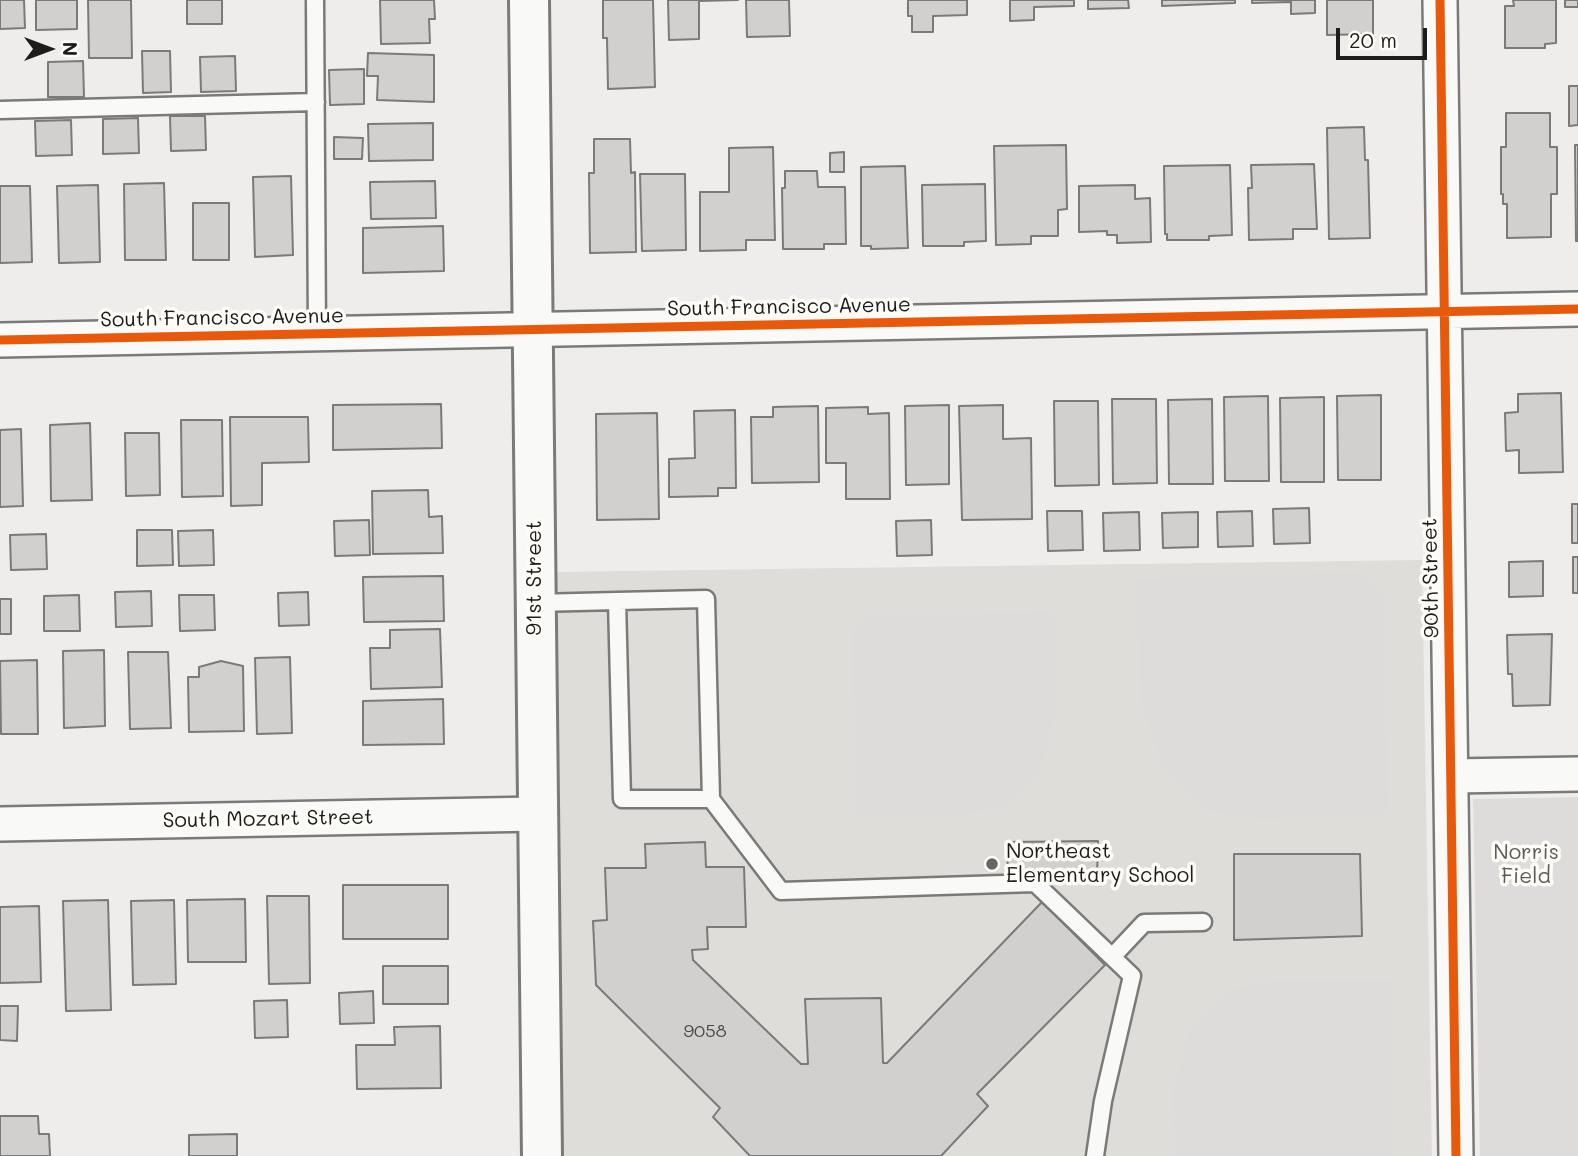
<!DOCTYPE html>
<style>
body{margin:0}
#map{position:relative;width:1578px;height:1156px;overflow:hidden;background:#efedeb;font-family:Mali,sans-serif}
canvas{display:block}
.north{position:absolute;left:14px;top:14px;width:70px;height:70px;-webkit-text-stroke:5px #fdfcf7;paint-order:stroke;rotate:90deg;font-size:19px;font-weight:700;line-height:28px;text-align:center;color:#1c1c1c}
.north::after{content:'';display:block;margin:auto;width:24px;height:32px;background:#1c1c1c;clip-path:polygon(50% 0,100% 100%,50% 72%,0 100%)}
.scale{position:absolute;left:1336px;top:28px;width:91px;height:32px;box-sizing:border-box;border:4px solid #1c1c1c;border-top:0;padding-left:9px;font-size:21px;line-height:24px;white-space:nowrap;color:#1c1c1c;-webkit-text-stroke:5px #fdfcf7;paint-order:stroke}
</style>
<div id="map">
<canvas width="1578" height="1156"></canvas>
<div class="north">N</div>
<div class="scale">20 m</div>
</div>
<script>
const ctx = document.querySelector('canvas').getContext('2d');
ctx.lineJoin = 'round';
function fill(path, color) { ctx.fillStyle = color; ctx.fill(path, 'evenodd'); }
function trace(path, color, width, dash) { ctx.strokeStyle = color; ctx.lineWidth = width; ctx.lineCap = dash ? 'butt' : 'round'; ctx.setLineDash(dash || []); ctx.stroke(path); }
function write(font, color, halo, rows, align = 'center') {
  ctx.font = font + ' Mali,sans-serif'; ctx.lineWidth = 7; ctx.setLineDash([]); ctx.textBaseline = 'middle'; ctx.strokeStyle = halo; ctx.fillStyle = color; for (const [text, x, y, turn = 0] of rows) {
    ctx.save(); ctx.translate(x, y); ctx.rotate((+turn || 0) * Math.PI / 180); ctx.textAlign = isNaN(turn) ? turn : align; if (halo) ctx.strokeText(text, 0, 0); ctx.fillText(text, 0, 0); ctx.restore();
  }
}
fill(new Path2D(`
 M1422 560 1432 1156H560L553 572Z`), '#dfddda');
fill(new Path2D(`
 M1358 572 1382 592 1389 814 1264 819 1212 812 1164 770 1141 700 1136 579Z
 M1054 611 1056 711 1040 771 1002 807 960 815 856 817 852 635 871 617Z
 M1578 797V1156H1480L1473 799Z
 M1391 980 1394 1156H1174L1173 1093 1190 1028 1233 989 1278 981Z`), '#dedcda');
const building = new Path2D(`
 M0 0H24L25 28 0 29Z
 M36 0H77V29L36 30Z
 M88 0H131L132 58H89Z
 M187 0H222V24H187Z
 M380 0H434L435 19H429L430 43 381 44Z
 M603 0H653L655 87 608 89 607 38H603Z
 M668 0H738L699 1V39L669 40Z
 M746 0H789L790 36 747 37Z
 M908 0H967V15L933 16V32H912V16H908Z
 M1010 0H1074V6L1034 7V20L1010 21Z
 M1088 0H1128L1129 8 1088 9Z
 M1162 0H1235V3L1162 6Z
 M1252 0H1315V13L1291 14V2L1252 3Z
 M1327 0H1373V34L1327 35Z
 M1513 0H1556V43L1545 44V48H1505V6H1514Z
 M1565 0H1578V7H1565Z
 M142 51H170L171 92 143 93Z
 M368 53 434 55V102L377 100 378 76H367Z
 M235 56 236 91 201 92 200 57Z
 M83 61 84 97H48V62Z
 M364 69V104L330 105 329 70Z
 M1569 86H1578V125L1569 126Z
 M1506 113H1550V147H1557V194H1551V237L1507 238V204H1503V194H1501V147H1506Z
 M170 116H205L206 150 171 151Z
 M138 118 139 153 103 154V119Z
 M71 120 72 155 36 156 35 121Z
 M433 123V160L369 161 368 124Z
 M1364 127 1365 160H1368L1370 238 1329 239 1327 128Z
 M334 137 363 138 362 159H334Z
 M594 139H630L631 173 635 172 636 252 590 253 589 173H594Z
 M1066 145 1067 209 1058 210V236H1031V244L996 245 994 146Z
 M1575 145H1578V241H1576Z
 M773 147 775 240H746V250L700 251V192H729V148Z
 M844 152V172H830V153Z
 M1314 164 1317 229H1293V239L1249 240 1248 188H1252L1251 165Z
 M1230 165 1232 235 1209 236V240H1167V234H1165L1164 166Z
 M905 166 908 248 871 249V246H861V167Z
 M785 171H817L818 187H845L846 244H824V249H783L782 188H785Z
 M640 174H685L686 250 642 251Z
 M291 176 293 255 255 257 253 177Z
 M435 181 436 218 371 219 370 182Z
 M164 183 166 260H125L124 184Z
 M985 184 986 241 964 242V246H923L922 185Z
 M98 185 100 262 59 263 57 186Z
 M1135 185V199L1150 198 1151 242 1117 243V235H1107V231L1079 232V186Z
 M0 186H30L32 262 0 263Z
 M193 203H229V260H193Z
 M443 226 444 271 363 273V228Z
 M1561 393 1563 472 1519 473V450L1506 451 1505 413 1518 412V394Z
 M1381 395V480H1338L1337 396Z
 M1268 396 1269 481H1225L1224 397Z
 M1324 397V482H1281L1280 398Z
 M1112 399H1156L1157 483 1113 484Z
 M1212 399 1213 484H1169L1168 400Z
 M1054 401H1098L1099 485 1055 486Z
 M441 404 442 448 333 450V405Z
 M949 405V484L906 485 905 406Z
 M1003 405V439L1031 438 1032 519 962 520 959 406Z
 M818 406 819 482 752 483 751 417H773V407Z
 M868 407V414L889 413 890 499H846V463H826V408Z
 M735 410 736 488H718V496L669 497V459L695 458 694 411Z
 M657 413 659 519 597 520 596 414Z
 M230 417H308L309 462 262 463V505L231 506Z
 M181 420H222L223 496 182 497Z
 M90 423 92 500 51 501 50 425Z
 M21 429 23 506 0 507V430Z
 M125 433H159L160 495 126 496Z
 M428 490 429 517 442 516 443 553 373 554 372 491Z
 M1572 504H1578V543H1572Z
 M1309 508 1310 543 1274 544 1273 509Z
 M1047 511H1082L1083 550 1048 551Z
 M1252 511 1253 546 1218 547 1217 512Z
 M1139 512 1140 550 1104 551 1103 513Z
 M1198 512V547L1163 548 1162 513Z
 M369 520 370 555 335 556 334 521Z
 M931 520 932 555 897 556 896 521Z
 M137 530H172L173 565 137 566Z
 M213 530 214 565 179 566 178 531Z
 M46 534 47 569 11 570 10 535Z
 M1573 557H1578V593H1573Z
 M1543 561V596L1509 597V562Z
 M443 576 444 621 364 622 363 577Z
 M151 591 152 626 116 627 115 592Z
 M308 592 309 625 279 626 278 593Z
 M79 595 80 631H44V596Z
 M179 595H214L215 630 180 631Z
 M0 599H11V634H0Z
 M440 629 442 687 371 689 370 648H390V630Z
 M1552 634 1550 705 1513 706 1512 674H1508L1507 635Z
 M104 650 105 726 64 728 63 651Z
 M128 652H168L171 728 130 729Z
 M290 657 292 733 257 734 255 658Z
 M37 660 38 734H1L0 661Z
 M221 661 243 666 244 731 189 732 188 677H199V667Z
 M443 699 444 744 363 745V701Z
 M1098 841 1097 876 1008 874 1007 842Z
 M705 842 706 867H744L746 927H707L708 949 692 950 693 960 801 1064H808L805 999 881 998 883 1063H887L1042 902 1105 965 977 1094 988 1106 941 1156H750L713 1117 720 1108 596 985 593 921 607 920 605 868H646L645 844Z
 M1234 854H1360L1362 936 1234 940Z
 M343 885H448V939H343Z
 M267 896H309L310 983 269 984Z
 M245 899 246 962H188L187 900Z
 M108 900 111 1010 66 1011 63 901Z
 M174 900 176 984 133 985 131 901Z
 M39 906 41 982 0 983V907Z
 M383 966H448V1004H383Z
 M373 991 374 1023 340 1024 339 993Z
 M287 1000 288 1037 255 1038 254 1001Z
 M0 1006H18L17 1041 0 1040Z
 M440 1026 441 1088 357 1089 356 1045H395L394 1027Z
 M0 1116H38L39 1134H49L50 1156H0Z
 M237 1134V1156H189V1135Z`);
fill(building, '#d1d0cf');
trace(building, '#7b7a79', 2);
const service = new Path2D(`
 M315 0 317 334
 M0 110 316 102
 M617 601 706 599 711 799
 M536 603 617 601 622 799H711L781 891 1035 883 1132 976 1103 1101 1095 1156
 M1112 957 1144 923 1203 922`);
const minor = new Path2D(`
 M1440 0 1456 1156
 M0 340 1578 309
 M1451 776 1578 774
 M0 824 537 814`);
const tertiary = new Path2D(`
 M529 0 542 1156`);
trace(service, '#7b7a79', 21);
trace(minor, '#7b7a79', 38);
trace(tertiary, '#7b7a79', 44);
trace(service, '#f9f9f7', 16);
trace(minor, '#f9f9f7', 33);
trace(tertiary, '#f9f9f7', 38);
trace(new Path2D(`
 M1440 0 1456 1156
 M0 340 1578 309`), '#e8590c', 9);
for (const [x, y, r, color] of [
 [992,864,7,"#666564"]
]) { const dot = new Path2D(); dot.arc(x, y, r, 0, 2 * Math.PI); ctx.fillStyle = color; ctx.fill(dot); trace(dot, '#fdfcf7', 2.5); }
write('18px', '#494949', null, [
 ["9058",705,1031]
]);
write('21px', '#1c1c1c', '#fdfcf7', [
 ["South Francisco Avenue",789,307,-1],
 ["South Francisco Avenue",222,318,-1],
 ["91st Street",535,578,-90],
 ["90th Street",1431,578,-91],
 ["South Mozart Street",268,819,-1]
]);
write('21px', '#1c1c1c', '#fdfcf7', [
 ["Northeast",1006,852],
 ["Elementary School",1006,876]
], 'left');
write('21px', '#5b5b5a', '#fdfcf7', [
 ["Norris",1526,853],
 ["Field",1526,877]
]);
</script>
